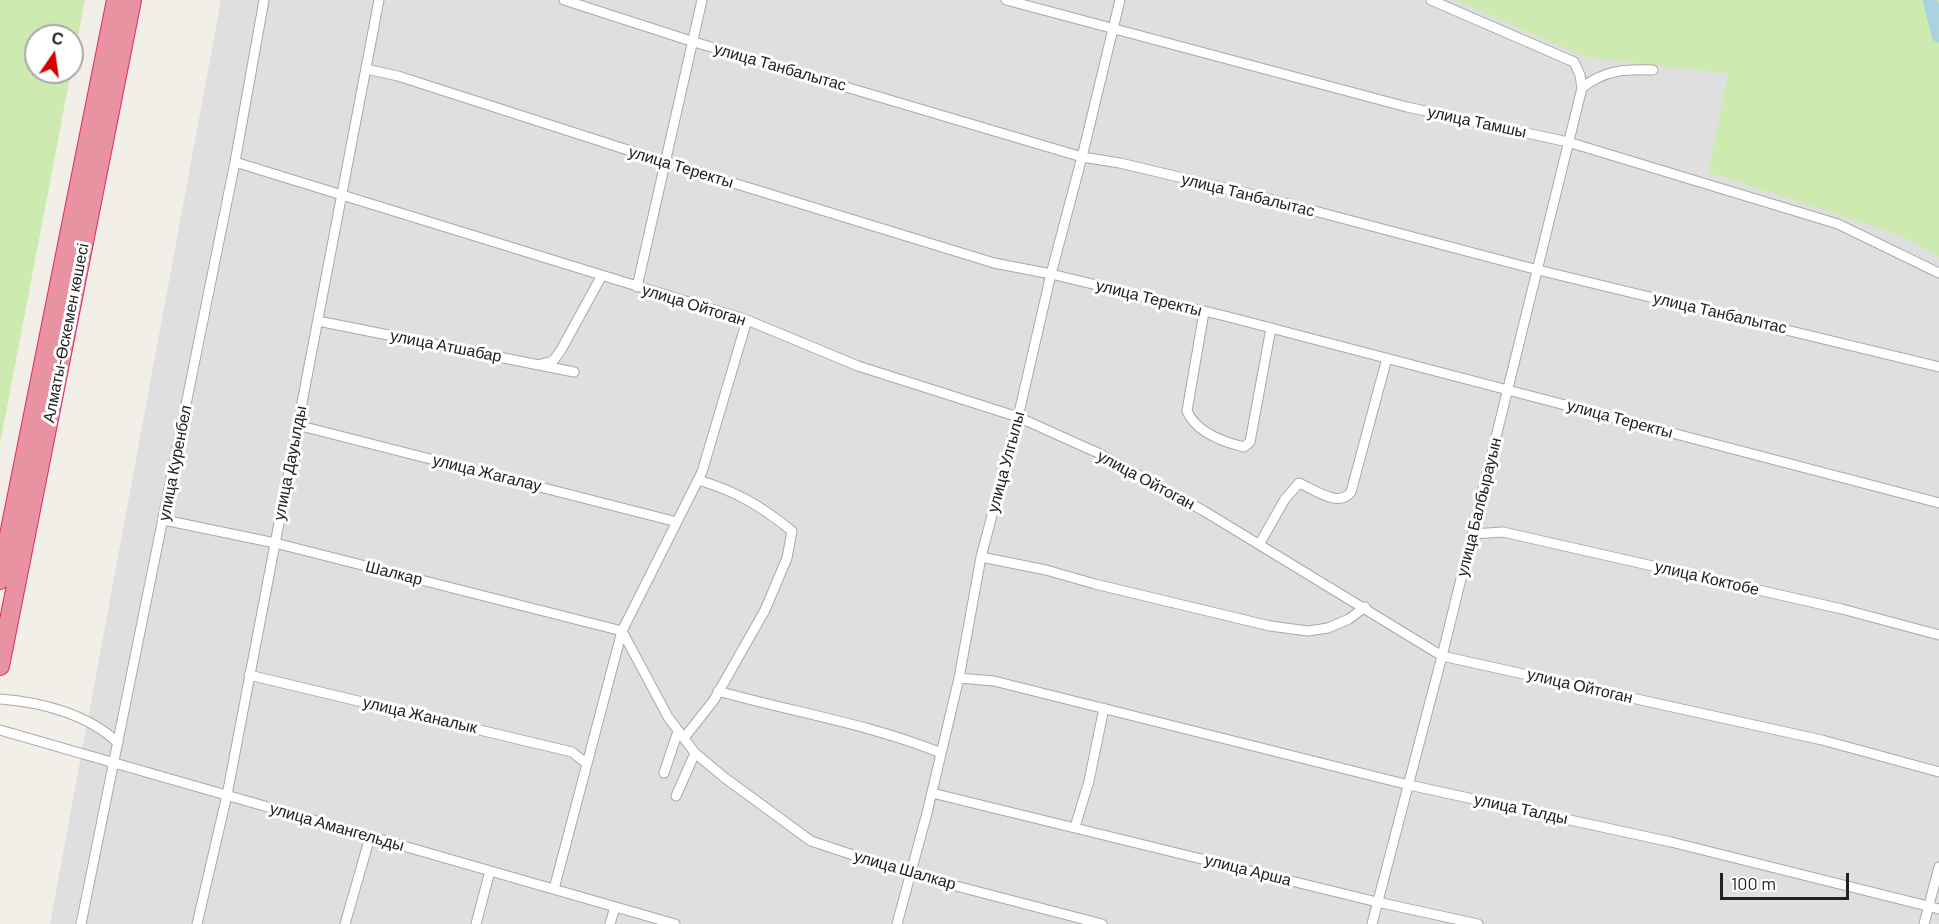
<!DOCTYPE html>
<meta charset="utf-8">
<style>
body{margin:0}
#map{position:relative;width:1939px;height:924px;overflow:hidden;background:#f2efe9;font-family:Barlow,sans-serif}
canvas{display:block}
.north{position:absolute;left:24px;top:24px;width:60px;height:60px;box-sizing:border-box;background:#fff;border:2px solid #a7a7a7;border-radius:50%;rotate:13deg;font-size:16px;font-weight:700;line-height:24px;text-align:center;color:#222}
.north::after{content:'';display:block;margin:auto;width:21px;height:27px;background:#d40000;clip-path:polygon(50% 0,100% 100%,50% 72%,0 100%)}
.scale{position:absolute;left:1720px;top:873px;width:129px;height:27px;box-sizing:border-box;border:3px solid #222;border-top:0;padding-left:8px;font-size:18px;line-height:21px;white-space:nowrap;color:#222;-webkit-text-stroke:4px #fff;paint-order:stroke}
</style>
<div id="map">
<canvas width="1939" height="924"></canvas>
<div class="north">С</div>
<div class="scale">100 m</div>
</div>
<script>
const ctx = document.querySelector('canvas').getContext('2d');
ctx.lineJoin = 'round';
function fill(path, color) { ctx.fillStyle = color; ctx.fill(path, 'evenodd'); }
function trace(path, color, width, dash) { ctx.strokeStyle = color; ctx.lineWidth = width; ctx.lineCap = dash ? 'butt' : 'round'; ctx.setLineDash(dash || []); ctx.stroke(path); }
function write(font, color, halo, rows, align = 'center') {
  ctx.font = font + ' Barlow,sans-serif'; ctx.lineWidth = 6; ctx.setLineDash([]); ctx.textBaseline = 'middle'; ctx.strokeStyle = halo; ctx.fillStyle = color; for (const [text, x, y, turn = 0] of rows) {
    ctx.save(); ctx.translate(x, y); ctx.rotate((+turn || 0) * Math.PI / 180); ctx.textAlign = isNaN(turn) ? turn : align; if (halo) ctx.strokeText(text, 0, 0); ctx.fillText(text, 0, 0); ctx.restore();
  }
}
fill(new Path2D(`
 M221 0H1768L1939 79V924H50Z`), '#e0dfdf');
fill(new Path2D(`
 M0 0H85L72 67V36H36V72H71L0 444Z
 M1455 0H1939V257L1900 235 1708 172 1728 74 1585 57Z`), '#cdebb0');
trace(new Path2D(`
 M1930 0 1939 35`), '#aad3df', 15);
const street = new Path2D(`
 M564 0 694 42 1082 157 1120 163 1254 195 1538 270 1939 367
 M1006 0 1407 107 1568 142 1838 224 1939 273
 M366 69 398 76 665 162 994 263 1051 274 1229 317 1939 503
 M1582 88C1604 70 1625 69 1653 70
 M235 162 747 320 858 366 1018 417 1098 453 1204 511 1442 656 1822 740 1939 772
 M637 287 702 0
 M1204 312 1187 411C1196 432 1223 442 1244 447L1250 442 1271 328
 M318 321 574 372
 M541 364 553 361 561 350 601 277
 M297 425 677 522
 M164 520 275 543 622 631 668 717 695 753 725 778 811 841 910 874 1102 924
 M1472 534 1503 532 1842 609 1939 635
 M1260 543 1285 499 1299 483C1315 490 1339 508 1351 492L1387 358
 M981 557 1046 570 1095 584 1270 626 1308 631 1328 628 1349 619 1365 607
 M249 675 572 752 587 764
 M959 678 994 681 1409 785 1671 842 1939 909
 M718 691C792 712 870 724 941 753
 M0 699C41 702 88 714 118 743
 M0 730 675 924
 M684 738 714 700 765 610 787 558 792 531C761 506 736 491 698 480
 M664 773 678 731
 M932 793 1377 902 1478 924
 M676 796 695 753
 M1075 827 1089 781 1104 708
 M554 889 622 631 702 472 747 320
 M81 924 235 162 264 0
 M197 924 227 795 379 0
 M345 924 370 837
 M476 924 490 871
 M610 924 615 907
 M897 924 927 813 959 678 981 557 1018 417 1051 274 1082 157 1120 0
 M1372 924 1442 656 1582 88 1580 75 1574 62 1431 0
 M1924 924 1939 867`);
const highway = new Path2D(`
 M0 580 116 0
 M0 666 132 0`);
trace(street, '#a9a9a9', 11);
trace(highway, '#dc2a67', 20);
trace(street, '#fff', 9);
trace(highway, '#e892a2', 18);
write('16px', '#222', '#fff', [
 ["улица Танбалытас",780,67,16],
 ["улица Тамшы",1477,122,12],
 ["улица Теректы",681,167,17],
 ["улица Танбалытас",1248,195,14],
 ["улица Теректы",1149,298,14],
 ["улица Ойтоган",694,305,17],
 ["улица Танбалытас",1720,313,13],
 ["Алматы-Өскемен көшесі",66,333,-79],
 ["улица Атшабар",446,346,11],
 ["улица Теректы",1620,419,15],
 ["улица Улгылы",1006,462,-75],
 ["улица Куренбел",175,463,-79],
 ["улица Дауылды",290,463,-79],
 ["улица Жагалау",487,473,14],
 ["улица Ойтоган",1146,480,28],
 ["улица Балбырауын",1479,507,-76],
 ["Шалкар",394,573,14],
 ["улица Коктобе",1707,578,13],
 ["улица Ойтоган",1580,686,13],
 ["улица Жаналык",420,715,13],
 ["улица Талды",1521,809,12],
 ["улица Амангельды",337,827,16],
 ["улица Шалкар",905,870,16],
 ["улица Арша",1248,870,14]
]);
</script>
